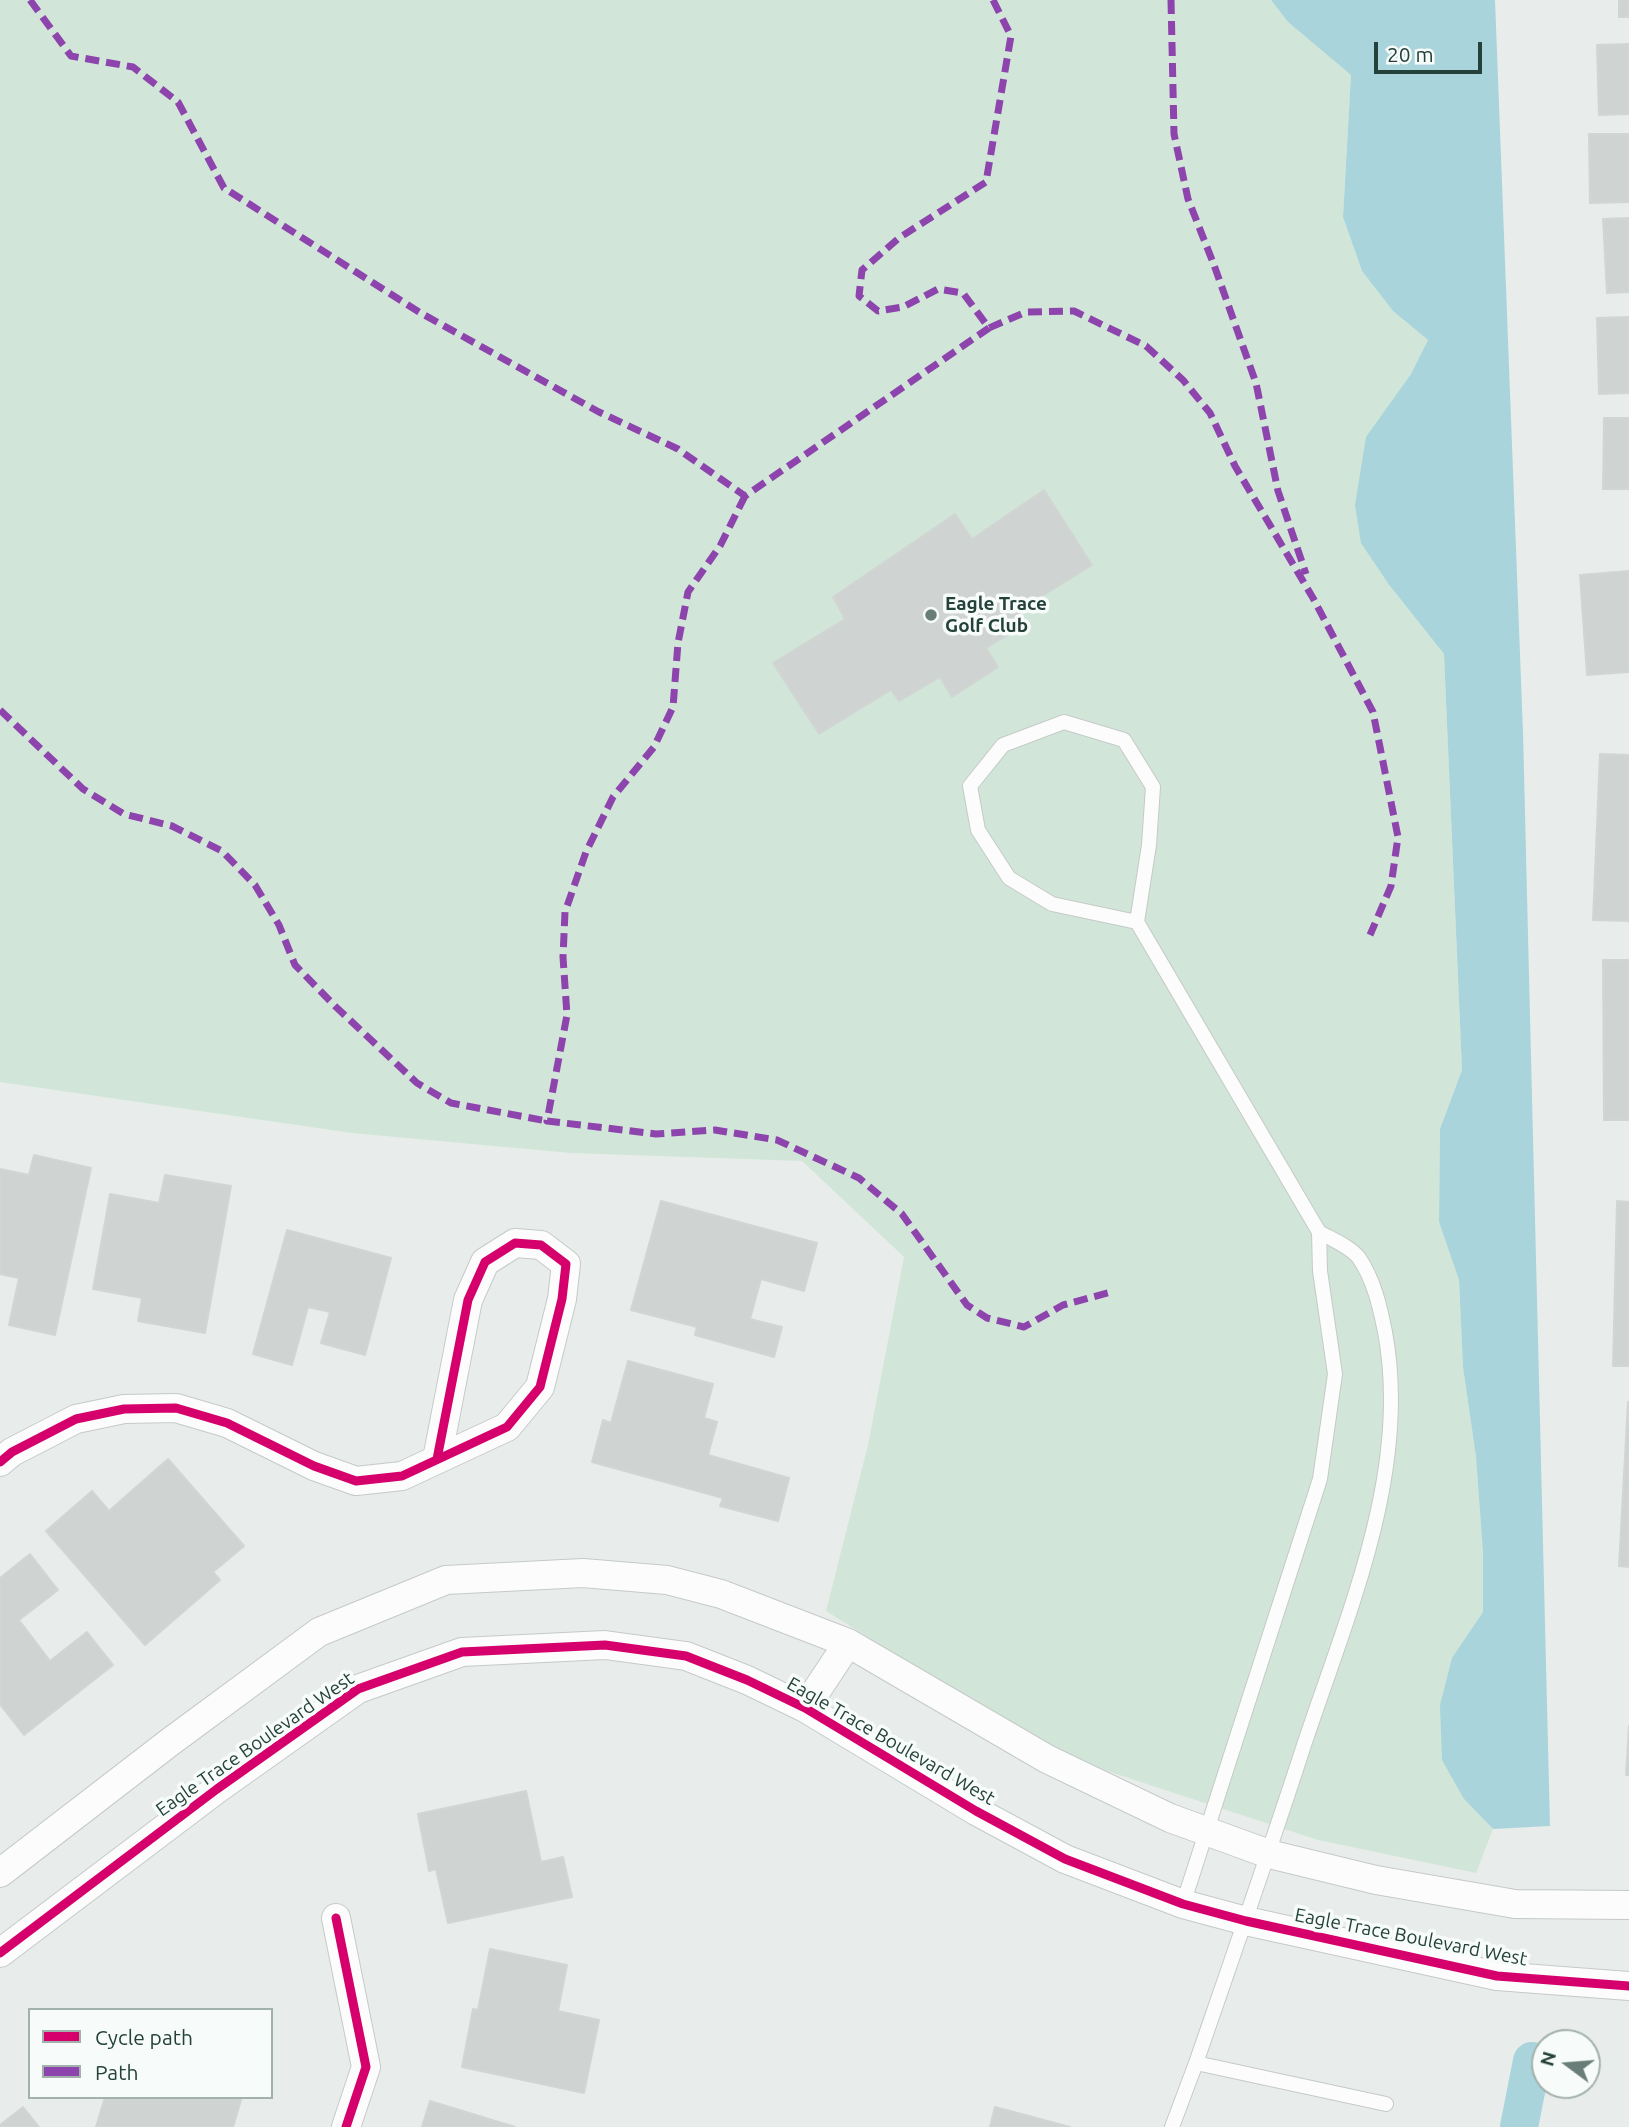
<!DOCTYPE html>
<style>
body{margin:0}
#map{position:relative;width:1629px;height:2127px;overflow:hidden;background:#e8edeb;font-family:Ubuntu,sans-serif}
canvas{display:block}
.legend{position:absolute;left:28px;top:2008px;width:245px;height:91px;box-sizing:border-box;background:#f7fbf9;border:2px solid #a3b1ad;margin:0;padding:9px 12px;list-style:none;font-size:21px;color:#24423a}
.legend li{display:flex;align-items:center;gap:14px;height:35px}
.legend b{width:35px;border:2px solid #a3b1ad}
.north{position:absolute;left:1531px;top:2029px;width:70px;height:70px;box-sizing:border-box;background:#f7fbf9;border:2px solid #a3b1ad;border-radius:50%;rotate:286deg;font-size:19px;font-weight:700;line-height:28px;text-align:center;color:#24423a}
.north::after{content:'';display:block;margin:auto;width:24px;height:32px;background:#697e78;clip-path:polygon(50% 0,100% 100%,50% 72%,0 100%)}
.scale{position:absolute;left:1374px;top:42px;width:108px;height:32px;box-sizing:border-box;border:4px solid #24423a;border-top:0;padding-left:9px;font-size:21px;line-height:24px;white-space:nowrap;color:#24423a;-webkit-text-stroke:5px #f7fbf9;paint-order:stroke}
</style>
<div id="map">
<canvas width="1629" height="2127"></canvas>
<ul class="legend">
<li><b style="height:9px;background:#d6006c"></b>Cycle path</li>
<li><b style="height:9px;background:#8e44ad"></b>Path</li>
</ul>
<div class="north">N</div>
<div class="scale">20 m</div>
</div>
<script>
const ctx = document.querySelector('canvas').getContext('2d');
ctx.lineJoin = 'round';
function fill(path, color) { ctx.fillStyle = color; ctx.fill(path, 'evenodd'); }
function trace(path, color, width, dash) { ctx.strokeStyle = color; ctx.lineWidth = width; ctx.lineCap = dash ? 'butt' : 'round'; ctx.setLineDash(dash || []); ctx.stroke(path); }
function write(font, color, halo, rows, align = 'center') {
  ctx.font = font + ' Ubuntu,sans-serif'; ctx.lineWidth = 7; ctx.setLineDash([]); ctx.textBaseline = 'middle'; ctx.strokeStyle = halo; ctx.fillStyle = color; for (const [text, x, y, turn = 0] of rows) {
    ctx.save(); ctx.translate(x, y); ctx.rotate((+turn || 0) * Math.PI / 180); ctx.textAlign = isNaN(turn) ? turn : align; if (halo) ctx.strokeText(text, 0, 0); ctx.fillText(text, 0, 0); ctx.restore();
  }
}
fill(new Path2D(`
 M0 0H1271L1288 22 1351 75 1343 217 1362 271 1393 311 1428 340 1411 374 1367 437 1390 586 1444 654 1462 1070 1440 1129 1439 1222 1459 1280 1463 1367 1476 1457 1483 1553V1612L1453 1658 1464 1799 1493 1829 1476 1873 1318 1840 1055 1754 826 1611 868 1445 904 1257 802 1161 571 1153 352 1133 0 1082Z`), '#d1e6d8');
fill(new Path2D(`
 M1271 0H1495L1523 732 1550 1826 1493 1829 1464 1799 1442 1760 1440 1705 1452 1658 1483 1612V1553L1476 1457 1463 1367 1459 1280 1439 1222 1440 1129 1462 1070 1444 654 1390 586 1361 543 1355 505 1366 437 1411 374 1428 340 1393 311 1362 271 1343 217 1351 75 1288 22Z`), '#a9d4db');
trace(new Path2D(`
 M1519 2127 1532 2061`), '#a9d4db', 38);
const building = new Path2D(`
 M1619 0H1629V17H1619Z
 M1629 44V114L1599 115 1597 45Z
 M1589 134H1629V202L1590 203Z
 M1629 218V292L1607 293 1603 219Z
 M1629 317V393L1599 394 1597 318Z
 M1604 418H1629V489H1603Z
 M1044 490 1092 565 1018 611 1025 625 986 648 998 667 952 697 940 677 899 701 891 690 819 734 773 663 845 619 833 597 955 514 972 539Z
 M1629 571V672L1587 675 1580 575Z
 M1600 754 1629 755V921L1593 920Z
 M1603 960H1629V1120H1604Z
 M34 1155 91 1168 55 1335 9 1325 19 1278 0 1274V1169L29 1175Z
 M165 1175 231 1186 205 1333 138 1321 142 1298 93 1289 110 1194 159 1203Z
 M661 1201 817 1243 804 1291 761 1279 750 1319 782 1327 774 1357 695 1335 697 1327 631 1310Z
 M1617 1201 1629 1202V1366H1613Z
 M287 1230 391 1258 365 1355 321 1343 330 1312 308 1307 292 1365 253 1354Z
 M628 1361 713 1384 704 1418 717 1422 708 1455 789 1478 778 1521 720 1506 723 1498 592 1462 603 1420 611 1423Z
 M1628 1402H1629V1567L1619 1566Z
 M168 1459 244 1546 213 1572 220 1580 145 1645 46 1531 92 1491 109 1511Z
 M30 1554 58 1590 19 1620 50 1661 87 1632 113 1665 24 1735 0 1704V1578Z
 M1629 1726V1775H1626Z
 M526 1791 541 1862 563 1857 572 1897 448 1923 436 1869 429 1871 418 1814Z
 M490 1949 567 1965 558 2011 599 2020 584 2093 462 2067 473 2009 478 2010Z
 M105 2097H242L233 2127H96Z
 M430 2101 515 2127H422Z
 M23 2107 39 2127H0V2125Z
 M995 2107 1070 2127H990Z`);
fill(building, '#cfd4d2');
trace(building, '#d1d6d4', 2);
const service = new Path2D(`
 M1137 922 1052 904 1009 878 978 830 970 786 1003 745 1064 722 1124 740 1153 787 1149 845 1137 922 1319 1232C1331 1239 1351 1247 1359 1258 1374 1280 1380 1307 1385 1332 1411 1470 1348 1613 1305 1742 1270 1850 1233 1956 1196 2063L1386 2104
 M1183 1904 1320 1479 1335 1374 1320 1271 1319 1232
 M1172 2127 1196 2063`);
const minor = new Path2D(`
 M0 1462 12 1452 76 1419 124 1409 176 1408 227 1423 314 1466 356 1481 402 1476 507 1427 540 1387 562 1299 566 1264 541 1245 515 1243 485 1262 468 1300 437 1459
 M805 1708 848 1643
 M0 1873 170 1742 319 1632 446 1580 583 1573 667 1580 721 1594 848 1643 1047 1759 1170 1818 1269 1854 1376 1880 1515 1904 1629 1905
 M336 1918 366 2067 346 2127
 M0 1953 217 1789 358 1689 462 1652 605 1645 686 1656 747 1680 805 1708 976 1811 1065 1859 1183 1904 1246 1921 1497 1976 1629 1986`);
trace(service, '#c5cac8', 16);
trace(minor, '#c5cac8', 30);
trace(service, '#fcfcfc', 14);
trace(minor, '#fcfcfc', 28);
trace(new Path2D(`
 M30 0 71 56 133 67 178 102 224 188 419 312 599 412 678 449 745 496 989 328
 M993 0 1011 36 986 182 899 238 862 270 859 296 878 311 903 307 938 289 963 293 989 328 1026 312 1074 311 1146 346 1183 380 1210 413 1235 466 1313 598 1373 712 1398 837 1391 886 1370 935
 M1171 0 1174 134 1188 199 1214 265 1256 383 1278 491 1306 574
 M745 496 720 546 688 592 678 643 673 707 654 747 613 797 586 852 565 912 563 957 567 1015 547 1121 656 1134 715 1130 777 1140 859 1178 902 1214 967 1305 987 1318 1024 1327 1063 1305 1111 1292
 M0 710 83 789 124 814 172 826 222 851 255 885 279 925 295 965 336 1007 417 1083 451 1103 547 1121`), '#8e44ad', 7, [14, 7]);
trace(new Path2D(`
 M0 1462 12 1452 76 1419 124 1409 176 1408 227 1423 314 1466 356 1481 402 1476 507 1427 540 1387 562 1299 566 1264 541 1245 515 1243 485 1262 468 1300 437 1459
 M336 1918 366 2067 346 2127
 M0 1953 217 1789 358 1689 462 1652 605 1645 686 1656 747 1680 805 1708 976 1811 1065 1859 1183 1904 1246 1921 1497 1976 1629 1986`), '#d6006c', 9);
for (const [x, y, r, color] of [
 [931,615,7,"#697e78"]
]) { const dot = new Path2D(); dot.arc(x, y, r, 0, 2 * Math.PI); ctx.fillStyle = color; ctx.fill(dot); trace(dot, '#f7fbf9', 2.5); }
write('bold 19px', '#24423a', '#f7fbf9', [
 ["Eagle Trace",945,604],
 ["Golf Club",945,626]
], 'left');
write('19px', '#24423a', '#f7fbf9', [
 ["Eagle Trace Boulevard West",891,1741,30],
 ["Eagle Trace Boulevard West",255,1744,-35],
 ["Eagle Trace Boulevard West",1411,1937,11]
]);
</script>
